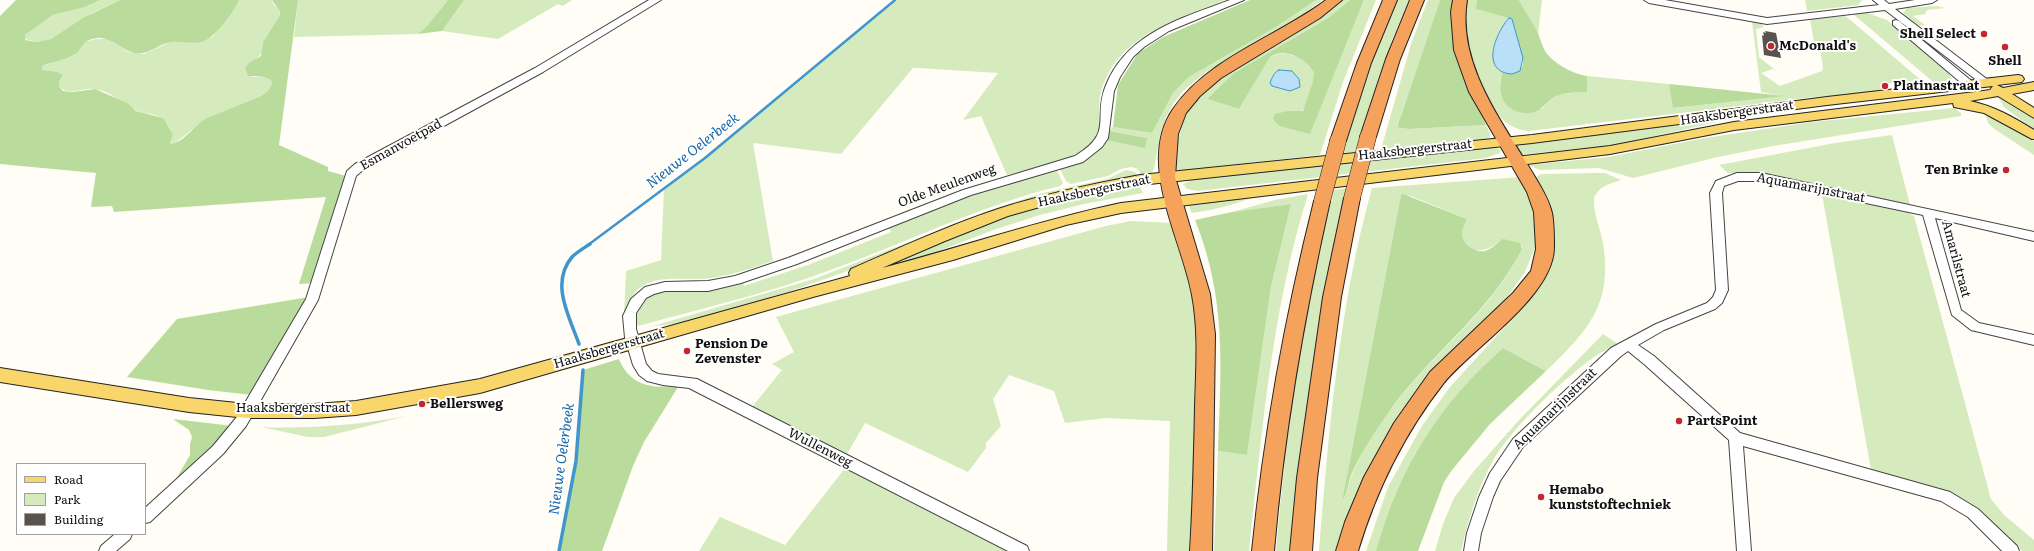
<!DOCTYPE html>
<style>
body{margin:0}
#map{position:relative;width:2034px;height:551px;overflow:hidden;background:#fffdf5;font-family:Literata,serif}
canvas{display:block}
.legend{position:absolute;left:16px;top:463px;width:130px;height:72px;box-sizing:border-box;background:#fff;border:1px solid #a0a0a0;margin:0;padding:5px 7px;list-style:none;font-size:12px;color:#111}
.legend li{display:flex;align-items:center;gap:8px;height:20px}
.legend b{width:20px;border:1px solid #a0a0a0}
</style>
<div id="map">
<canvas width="2034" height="551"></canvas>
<ul class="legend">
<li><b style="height:5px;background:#f9d66b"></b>Road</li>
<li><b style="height:11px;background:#d5ebbd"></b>Park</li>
<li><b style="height:11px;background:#5a524d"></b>Building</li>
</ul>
</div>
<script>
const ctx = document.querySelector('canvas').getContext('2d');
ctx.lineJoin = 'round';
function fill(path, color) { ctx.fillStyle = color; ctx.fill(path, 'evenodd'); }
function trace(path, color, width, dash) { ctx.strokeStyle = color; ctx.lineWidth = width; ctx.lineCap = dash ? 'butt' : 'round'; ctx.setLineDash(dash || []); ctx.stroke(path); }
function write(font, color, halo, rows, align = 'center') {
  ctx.font = font + ' Literata,serif'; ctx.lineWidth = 4; ctx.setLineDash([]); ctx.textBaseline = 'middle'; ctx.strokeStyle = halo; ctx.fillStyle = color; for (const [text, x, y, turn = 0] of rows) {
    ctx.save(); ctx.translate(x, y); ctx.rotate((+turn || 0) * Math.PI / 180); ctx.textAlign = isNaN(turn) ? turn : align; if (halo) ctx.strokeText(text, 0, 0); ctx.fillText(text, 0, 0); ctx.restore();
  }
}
fill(new Path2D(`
 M100 0H120L94 12 51 39 36 42 25 39V35L53 15 85 7Z
 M239 0H272C272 6 280 8 280 15L263 42 262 53 256 59 252 77 261 76 271 80 272 84 268 91 261 96 207 118 175 143 170 144 173 134C169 127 166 122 160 117 153 113 143 114 136 110 123 104 109 90 94 89 82 87 69 97 59 86V81L63 75 42 70V66L74 56 84 42 96 39H108L128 52 144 54 170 42 212 37 227 20Z
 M298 0H448L426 27 418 34 294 37Z
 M464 0H572L563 6 558 4 498 39 442 31Z
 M895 0H1225C1176 20 1114 36 1100 96 1097 111 1103 130 1092 143 1078 160 1029 169 1007 175L981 116 963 120 998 73 918 68H913L841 154 753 143 773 261C753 268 732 275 711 278 687 282 652 271 634 294 630 300 627 307 624 313L626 271 661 260 664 189 795 85Z
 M1316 0H1322L1299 18 1206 72 1183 91 1174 103 1166 117 1160 135 1154 169 1149 175 1142 177 1138 169 1131 167 1121 169 1108 176 1071 184 1066 181 1060 169 1061 168 1090 157 1106 140 1147 138 1109 131 1113 127 1152 133 1173 93 1189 77 1276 27Z
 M1339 0H1350L1328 18 1234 73 1207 99 1239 109 1270 57C1282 49 1312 58 1314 74 1315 85 1308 99 1304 109L1299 112 1288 111 1279 126 1310 133 1364 0H1376L1343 82 1320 155 1175 171 1173 157 1184 120 1190 107 1213 82Z
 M1396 0H1409L1392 40 1358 152 1343 153 1376 48Z
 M1428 0H1440L1397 126 1409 129 1486 125 1491 136 1486 139 1381 149 1412 41Z
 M1465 0H1477L1479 10 1509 18 1506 21 1496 66 1502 72 1500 82 1528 113 1543 108 1552 98 1560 94 1587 92V76L1669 84 1674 108 1782 96 1761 92 1752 22 1761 23 1764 27 1756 29 1759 57 1779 73 1773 69 1761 73 1780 86 1822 71 1823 68 1820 48 1814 43 1810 19 1844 16 1848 18 1929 87H1901C1896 82 1888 82 1882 85L1885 88 1867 94 1814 97 1529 131C1518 130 1509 126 1501 118 1487 103 1468 53 1464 31 1463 21 1465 10 1465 0Z
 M1519 0H1542L1538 34Z
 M1805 0H1862L1858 5 1807 11Z
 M1937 6 1945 8 1927 10 1925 14 1913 16 1925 25 1917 26 1908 19 1903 13 1907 8Z
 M1867 13 1887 20 1946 69 1952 79C1948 85 1944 85 1938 86L1853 14Z
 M1998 97 2034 119V130L2004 107Z
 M1954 108 1961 113V116L1773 146 1718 157 1633 178 1599 168 1540 170 1529 165 1609 157 1699 139 1812 122Z
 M1994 115 2034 141V155L1993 128 1988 123 1986 116Z
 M1731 119 1614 145 1520 155 1513 144Z
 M1892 135 1910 205 1750 173H1728L1719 165 1835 143Z
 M1494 146 1501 150 1500 153 1486 158 1198 191 1187 189 1183 184 1194 179Z
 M1053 169 1057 171 1063 183 1060 186C982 205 910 241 836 268 772 292 704 308 638 326L635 323 634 307 649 293 743 281 744 286 808 265 891 232 888 227 955 201Z
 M1126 170 1135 172 1138 178 1080 189 791 291 678 324 653 326 814 279 996 208 1043 193 1107 179Z
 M1596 173H1605L1621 180C1609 184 1599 186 1594 198 1593 212 1600 228 1603 243 1613 304 1588 331 1546 371L1503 348C1438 405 1399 468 1376 551H1366L1388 487 1422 426 1450 387 1524 306 1537 287 1543 200 1536 177 1541 174Z
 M1521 177 1525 182 1533 208 1535 237V247L1525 272 1497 311 1446 363 1343 551H1319C1329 429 1339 306 1372 188ZM1401 195 1411 196 1467 219C1465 225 1461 231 1462 237 1466 256 1488 252 1498 242L1522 246V249C1492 311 1435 351 1394 405 1378 425 1364 448 1353 472 1349 481 1348 493 1342 501Z
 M1138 183 1143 193 1084 204 1040 215 996 229 907 263 865 274 1022 209Z
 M1349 188 1293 551H1276C1287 430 1302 308 1334 190Z
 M1271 192C1245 200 1219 210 1192 213L1188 204Z
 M1308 194C1272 309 1262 431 1249 551H1214L1218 451 1247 455 1271 287 1291 204 1232 212 1275 200Z
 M1822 194 1905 211 1914 216 1991 499 2004 515 2034 540V551H2023L2017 548 1941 489 1871 470Z
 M1131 221 1173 223 1189 269 1198 324 1197 551H1167L1170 421 1106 418 1065 423 1054 391 1009 375 993 399 1001 426 986 443V448L968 472 865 423 847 454 752 407 782 370 772 364 794 352 776 317 1106 226Z
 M1603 334 1618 344C1610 348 1601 352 1594 357 1562 380 1516 424 1495 457 1479 484 1468 520 1461 551H1435L1443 524 1454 498 1474 471 1520 419Z
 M407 416 324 437H308L261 427C311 429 358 425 407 416Z
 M846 467 1010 551H699L720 517 785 545Z`), '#d5ebbd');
fill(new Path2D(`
 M16 0H100L85 7 53 15 25 35V40L36 42 51 39 83 18 120 0H239C233 13 215 39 201 42 191 44 181 41 171 42 157 44 149 56 134 53 121 50 112 37 98 38 79 40 85 48 74 55 66 60 52 62 42 66V70L57 72 63 75 59 81V86L63 91 73 92 95 89 127 103 136 111 163 118 173 134 170 144C184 143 194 125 207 118L261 96 268 91 272 84 271 80 261 76H248L245 68 250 62 261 56 263 42 280 15V12L272 0H298L279 145 328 167V171L346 176 314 283 299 284 326 197 114 212 112 206 91 207 96 173 0 164V16Z
 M448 0H464L442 31 418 34 426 27Z
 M1250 0H1316L1276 27 1189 77 1173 93 1152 133 1113 127 1118 85 1138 53 1163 37Z
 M1350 0H1364L1310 134 1279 126 1273 119 1275 114 1288 111H1303L1313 82 1314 73C1308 59 1284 47 1270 57L1239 109 1207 99 1234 73 1328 18Z
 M1440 0H1453L1465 73 1486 125 1409 129 1397 127Z
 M1477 0H1519C1525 11 1532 22 1538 33 1540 39 1542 45 1545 51 1553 63 1573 74 1587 76V92C1578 93 1568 92 1559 95 1549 97 1545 109 1534 112 1529 114 1524 113 1519 112 1499 106 1499 89 1502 72L1508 74 1522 67 1523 63 1512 19 1476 9Z
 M1669 84 1785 96 1673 108Z
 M1109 131 1147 138 1145 148 1106 140Z
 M1403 194 1467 219C1465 224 1462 229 1462 234 1462 244 1475 253 1485 251 1492 249 1497 243 1503 239L1520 243 1522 249C1491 311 1434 351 1393 406 1378 427 1363 449 1352 473 1348 482 1348 493 1342 501L1401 195Z
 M1291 204 1271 287 1247 455 1218 451C1221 369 1227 299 1195 220L1232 212Z
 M309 297 252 395 208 390 127 377 177 319Z
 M1503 348 1546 371 1490 424 1452 470 1444 482 1418 551H1376C1399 468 1438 405 1503 348Z
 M619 359C624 373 636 384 652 386 660 388 669 385 678 387L644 442 633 466 602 551H559C571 491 582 431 583 370Z
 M173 419 233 426 169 491 190 455V444L192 437 189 430Z`), '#b9dc9c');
const water = new Path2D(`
 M1509 18 1512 19 1523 58 1520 71 1512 74C1479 72 1496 32 1509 18Z
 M1279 70 1292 71 1299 79 1300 87 1290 91 1272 86 1270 83C1272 78 1274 72 1279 70Z`);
fill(water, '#b9e0f7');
trace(water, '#3f96cf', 1);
trace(new Path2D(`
 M588 245 705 158 895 0`), '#3f96cf', 2.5);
trace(new Path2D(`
 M579 344C569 316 550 283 572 257 577 252 584 248 590 244
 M559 551 576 461 583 370`), '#3f96cf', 3.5);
fill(new Path2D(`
 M1765 31 1776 33 1781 58 1764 55 1762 35 1764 36 1763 32 1766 33Z`), '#5a524d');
const minor = new Path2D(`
 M649 0H661L543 72 363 170 356 176 318 300 246 426 223 454 150 522 145 523V508L213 446 236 418 306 299 347 171 355 164 535 68Z
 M1230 0H1244L1169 31 1144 47 1133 57 1120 77 1114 91 1108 138 1102 147 1083 162 971 195 797 264 741 283 708 291H665L654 294 646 298 636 313V329L646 364 652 371 658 374 697 379 1027 546 1029 551H1008L689 388 663 385 647 381 639 375 633 365 625 338 623 316 631 299 645 287 665 282 708 281 735 276 788 258 963 190 1075 156C1115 132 1092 119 1106 85 1127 33 1182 18 1230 0Z
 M1644 0H1665L1767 18 1879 5 1873 0H1884L1889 4 1915 0H1937L1932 3 1895 9 1992 83 1991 85H1983L1885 10 1767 24 1649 3Z
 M1896 20 1899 21 1974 83 1975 85 1974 87H1966L1893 25V21Z
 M1737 173H1761L2034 232V241L1935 218 1961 310 1979 323 2034 335V345L1971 330 1952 315 1923 215 1761 181H1738L1724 186 1722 193 1728 290 1722 303 1715 309 1664 330 1638 345 1654 356 1740 433 1950 492 1978 509 2017 546 2019 551H2002L1968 517 1941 501 1743 446 1751 551H1737L1729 440 1644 364 1628 351 1621 356 1523 447 1500 481 1493 497 1481 533 1478 551H1464L1467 533 1479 497 1490 473 1513 439 1611 348 1656 324 1707 303 1713 297 1716 290 1710 193 1716 181Z
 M115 534H132L130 539 116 551H99L101 546Z`);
const major = new Path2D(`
 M2018 75 2022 76 2024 79 2022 82 1997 85 2003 88 2034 82V90L2012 94 2034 108V118L1998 96 1970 101C1994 106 2013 117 2034 130V139H2032L1984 113 1954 107 1953 103 1734 130 1610 154 1121 213 1066 225 953 260 813 297 480 393 356 415 314 418H247L189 412 0 382V368L189 398 247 404H314L356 401 480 379 850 276 849 273 851 269C899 248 947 226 998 209 1044 194 1092 184 1140 175L1532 135 1827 97ZM1993 86 1990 90 1983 91 1734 122 1610 146 1121 203C1040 220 962 247 882 268L945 241 1008 216 1068 199 1140 185 1532 143 1827 105Z`);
const highway = new Path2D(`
 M1326 0H1342L1320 18 1221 78 1200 96 1186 113 1178 134 1175 177 1210 294 1215 334 1212 551H1190C1193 503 1194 455 1195 407 1196 369 1199 332 1192 295 1182 239 1136 163 1173 109 1209 57 1277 37 1326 0Z
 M1383 0H1397L1371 63 1346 141 1344 145 1338 146 1332 145 1330 141 1357 63Z
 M1410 0H1424L1400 59 1376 137 1374 141 1368 142 1362 141 1360 137 1386 59Z
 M1453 0H1467C1457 62 1499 117 1529 167 1537 181 1548 196 1552 213 1554 223 1554 237 1554 248 1553 297 1473 347 1443 384 1404 434 1376 491 1358 551H1336L1345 522 1364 477 1394 423 1430 372 1513 293 1531 271 1536 249 1534 212 1527 192 1469 92 1454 50 1451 12Z
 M1352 192 1358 194 1360 198 1341 297 1317 478 1312 551H1290L1297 478 1323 297 1344 198 1346 194Z
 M1322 195 1328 197 1330 201C1304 317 1284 433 1274 551H1252C1264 433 1285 317 1314 201L1316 197Z`);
trace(minor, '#444', 2);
trace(major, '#222', 2);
trace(highway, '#222', 2);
fill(minor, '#fff');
fill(major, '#f9d66b');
fill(highway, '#f5a25d');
const highwayBridge = new Path2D(`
 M1352 198 1368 137
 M1322 201 1338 141`);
trace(highwayBridge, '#222', 17, []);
trace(highwayBridge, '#f5a25d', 16);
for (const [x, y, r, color] of [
 [1984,34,4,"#c4262e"],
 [1771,46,4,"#c4262e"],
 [2005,47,4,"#c4262e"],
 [1885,86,4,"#c4262e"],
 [2006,170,4,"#c4262e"],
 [687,351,4,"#c4262e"],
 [422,404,4,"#c4262e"],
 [1679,421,4,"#c4262e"],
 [1541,497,4,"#c4262e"]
]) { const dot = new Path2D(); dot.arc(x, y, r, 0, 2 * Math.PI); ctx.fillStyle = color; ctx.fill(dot); trace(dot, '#fff', 1.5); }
write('bold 13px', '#111', '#fff', [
 ["Shell Select",1976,34,"right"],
 ["McDonald's",1779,46],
 ["Shell",2005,61,"center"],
 ["Platinastraat",1893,86],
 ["Ten Brinke",1998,170,"right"],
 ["Pension De",695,344],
 ["Zevenster",695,359],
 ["Bellersweg",430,404],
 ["PartsPoint",1687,421],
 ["Hemabo",1549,490],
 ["kunststoftechniek",1549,505]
], 'left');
write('13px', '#111', '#fff', [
 ["Haaksbergerstraat",1737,113,-8],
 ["Esmanvoetpad",401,145,-29],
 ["Haaksbergerstraat",1415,150,-6],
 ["Olde Meulenweg",947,186,-20],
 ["Aquamarijnstraat",1811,188,11],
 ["Haaksbergerstraat",1094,191,-12],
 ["Amarilstraat",1956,259,75],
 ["Haaksbergerstraat",609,349,-16],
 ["Haaksbergerstraat",293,408],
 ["Aquamarijnstraat",1555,409,-44],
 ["Wullenweg",820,448,27]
]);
write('italic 14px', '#1768a6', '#fff', [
 ["Nieuwe Oelerbeek",693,151,-38],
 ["Nieuwe Oelerbeek",562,459,-82]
]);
</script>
